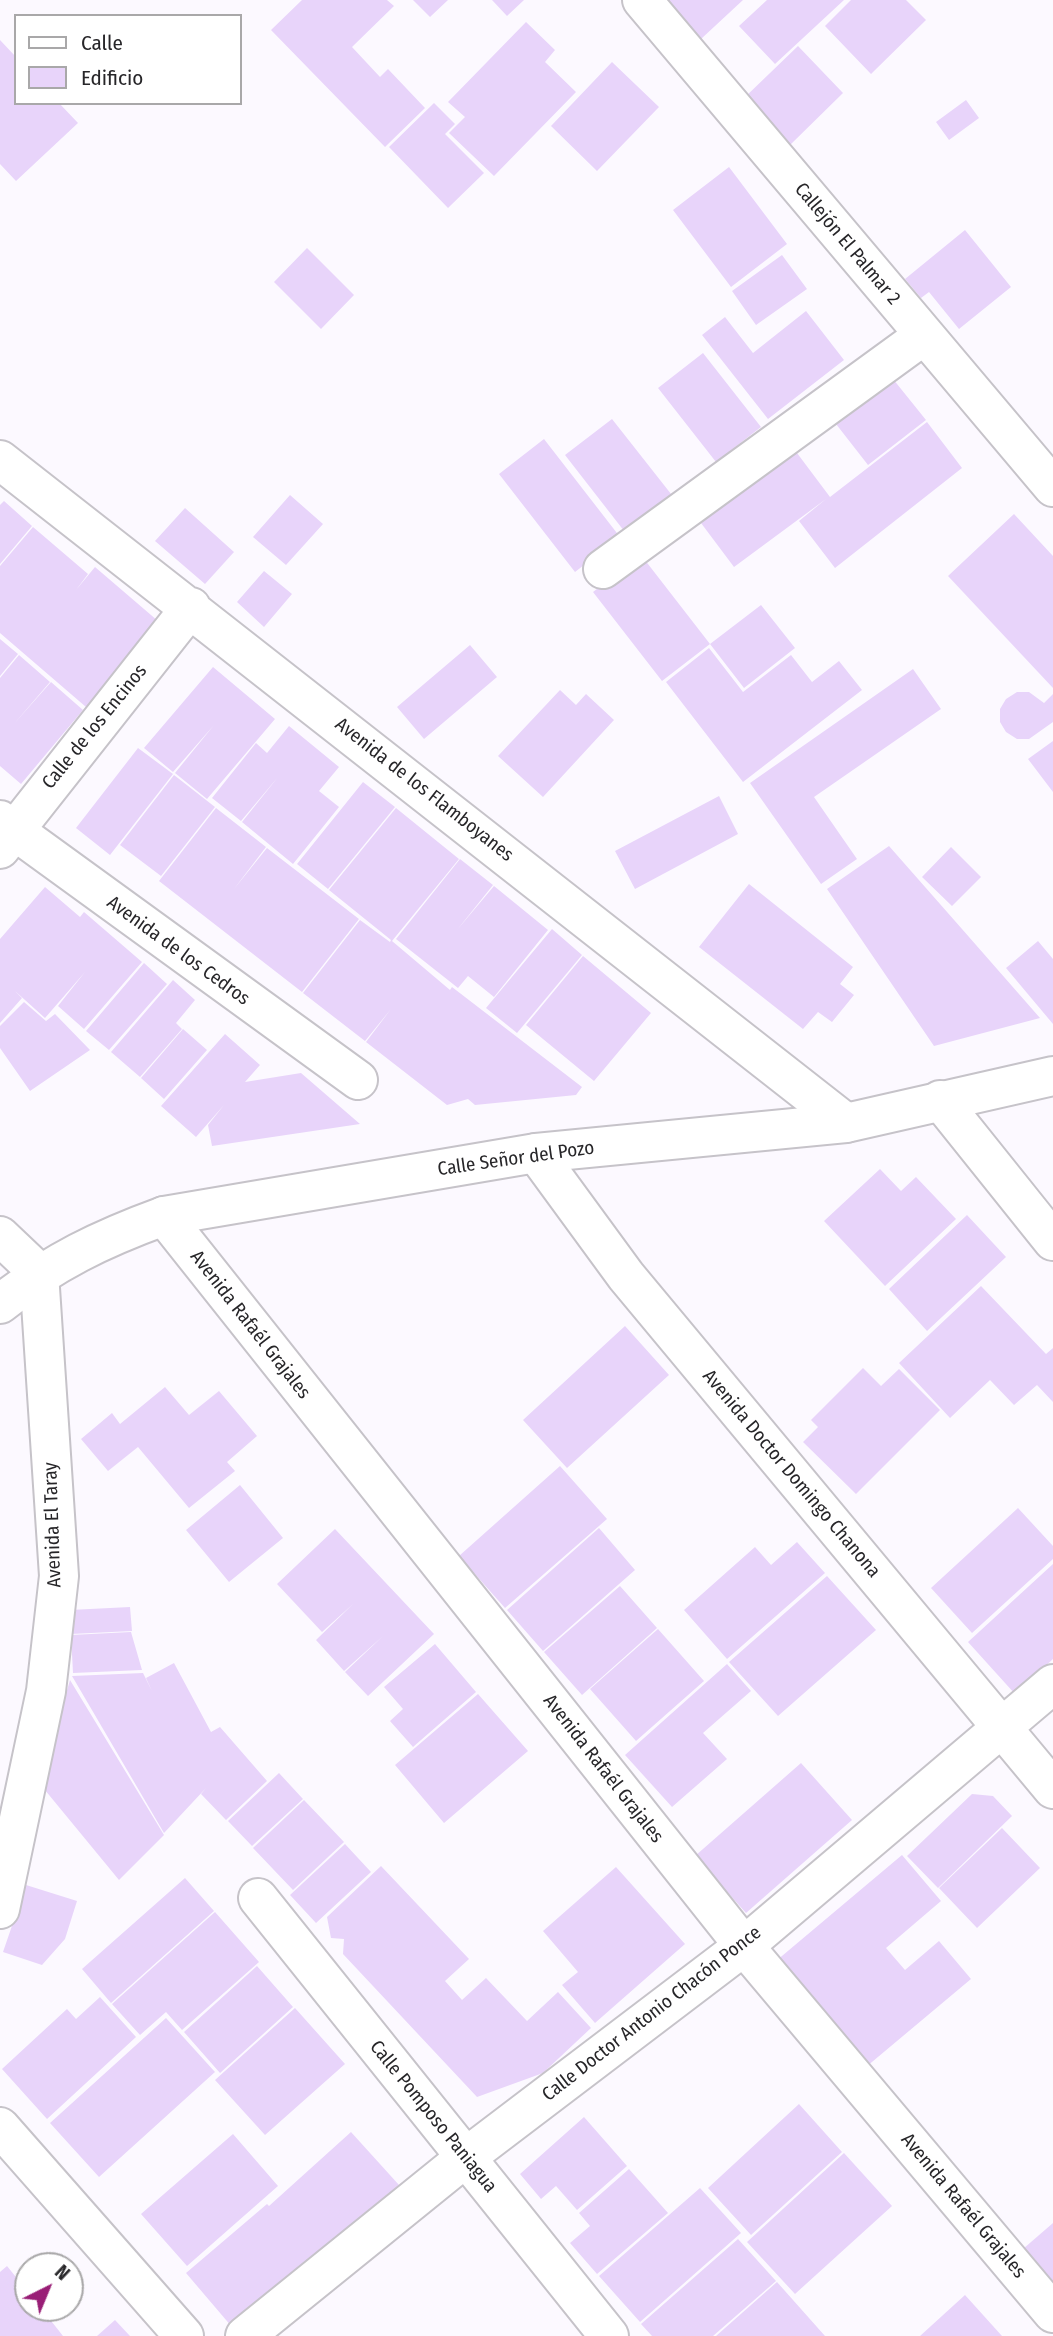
<!DOCTYPE html>
<meta charset="utf-8">
<style>
body{margin:0}
#map{position:relative;width:1053px;height:2336px;overflow:hidden;background:#fcf9ff;font-family:"Fira Sans Condensed",sans-serif}
canvas{display:block}
.legend{position:absolute;left:14px;top:14px;width:228px;height:91px;box-sizing:border-box;background:#fff;border:2px solid #a9a8a9;margin:0;padding:9px 12px;list-style:none;font-size:21px;color:#272629}
.legend li{display:flex;align-items:center;gap:14px;height:35px}
.legend b{width:35px;border:2px solid #a9a8a9}
.north{position:absolute;left:14px;top:2252px;width:70px;height:70px;box-sizing:border-box;background:#fff;border:2px solid #a9a8a9;border-radius:50%;rotate:43deg;font-size:19px;font-weight:700;line-height:28px;text-align:center;color:#272629}
.north::after{content:'';display:block;margin:auto;width:24px;height:32px;background:#991e76;clip-path:polygon(50% 0,100% 100%,50% 72%,0 100%)}
</style>
<div id="map">
<canvas width="1053" height="2336"></canvas>
<ul class="legend">
<li><b style="height:9px;background:#fff"></b>Calle</li>
<li><b style="height:19px;background:#e8d4fa"></b>Edificio</li>
</ul>
<div class="north">N</div>
</div>
<script>
const ctx = document.querySelector('canvas').getContext('2d');
ctx.lineJoin = 'round';
function fill(path, color) { ctx.fillStyle = color; ctx.fill(path, 'evenodd'); }
function trace(path, color, width, dash) { ctx.strokeStyle = color; ctx.lineWidth = width; ctx.lineCap = dash ? 'butt' : 'round'; ctx.setLineDash(dash || []); ctx.stroke(path); }
function write(font, color, halo, rows, align = 'center') {
  ctx.font = font + ' "Fira Sans Condensed",sans-serif'; ctx.lineWidth = 6; ctx.setLineDash([]); ctx.textBaseline = 'middle'; ctx.strokeStyle = halo; ctx.fillStyle = color; for (const [text, x, y, turn = 0] of rows) {
    ctx.save(); ctx.translate(x, y); ctx.rotate((+turn || 0) * Math.PI / 180); ctx.textAlign = isNaN(turn) ? turn : align; if (halo) ctx.strokeText(text, 0, 0); ctx.fillText(text, 0, 0); ctx.restore();
  }
}
fill(new Path2D(`
 M302 0H387L394 6 352 47 380 77 388 69 425 108 385 147 271 30Z
 M413 0H448L430 17Z
 M492 0H524L507 16Z
 M664 0H743L701 39Z
 M767 0H844L775 64 739 26Z
 M851 0H906L926 20 871 74 825 26Z
 M526 22 555 50 545 62 576 92 494 176 449 133 465 117 448 102Z
 M0 40 16 57V103H59L78 123 16 181 0 164Z
 M798 46 843 93 788 147 742 100Z
 M612 62 659 107 597 171 551 126Z
 M966 100 979 118 949 140 936 122Z
 M434 103 455 124 445 134 484 173 448 208 389 147Z
 M729 167 787 244 731 287 673 210Z
 M965 230 1011 287 959 329 929 292 921 298 905 279Z
 M307 248 354 295 321 329 274 282Z
 M782 255 807 289 756 325 732 291Z
 M806 311 844 360 768 419 702 335 725 317 753 353Z
 M703 353 761 427 716 462 658 388Z
 M893 379 926 420 868 465 836 424Z
 M612 419 675 499 628 536 565 455Z
 M927 422 962 468 835 568 799 521 826 499 734 567 692 511 788 441 830 497Z
 M544 439 620 537 575 572 499 474Z
 M290 495 323 524 286 565 253 537Z
 M4 501 32 526 0 564V505Z
 M185 508 234 552 205 584 155 541Z
 M1014 514 1053 556V688L948 576Z
 M33 527 88 574 76 590 95 567 158 621 86 707 0 633V566Z
 M641 555 710 644 662 681 593 592Z
 M264 571 292 594 264 627 237 602Z
 M761 605 795 648 744 688 710 644Z
 M0 639 18 654 0 676Z
 M470 645 497 677 424 739 397 707Z
 M709 648 743 692 791 655 812 682 839 661 862 690 743 782 666 682Z
 M19 655 50 682 13 725 51 682 83 710 21 784 0 766V678Z
 M213 667 275 719 207 799 175 773 214 725 173 772 144 748Z
 M913 669 941 709 814 797 857 859 821 884 750 783Z
 M560 690 576 705 586 694 614 720 543 797 498 756Z
 M1017 692H1029L1044 703 1053 694V722L1029 739H1017L1006 732 1000 722V709L1006 699Z
 M289 726 339 767 319 791 339 807 293 864 242 822 278 777 241 821 212 798 256 743 267 753Z
 M1053 741V792L1028 759Z
 M138 748 173 774 110 855 76 828Z
 M174 775 215 807 161 876 120 845Z
 M363 782 395 807 328 889 297 864Z
 M719 796 738 834 635 889 615 851Z
 M216 808 266 847 234 889 267 848 359 919 302 992 159 881Z
 M396 808 459 859 392 941 450 990 452 987 582 1087 576 1095 475 1105 468 1099 447 1105 366 1042 391 1009 365 1041 303 993 360 920 390 942 391 940 329 890Z
 M889 846 962 929 1040 1018 934 1046 827 889Z
 M951 847 981 877 952 906 922 877Z
 M460 859 493 885 457 930 494 886 548 930 494 997 468 976 458 988 396 939Z
 M749 884 853 967 840 984 854 995 832 1022 818 1012 803 1029 699 947Z
 M45 887 80 917 84 912 142 962 84 1029 58 1006 85 972 45 1018 15 991 22 998 0 1023V939Z
 M552 929 582 955 517 1033 486 1008Z
 M1038 941 1053 959V1024L1006 968Z
 M583 956 651 1013 594 1081 526 1025Z
 M144 963 167 984 109 1050 86 1031Z
 M173 980 195 1000 176 1023 182 1029 140 1077 111 1052Z
 M24 1002 46 1021 55 1014 90 1050 30 1091 0 1048V1026Z
 M183 1029 207 1050 164 1099 141 1078Z
 M225 1034 260 1065 245 1082 301 1073 360 1124 212 1146 208 1125 224 1105 196 1137 161 1106Z
 M880 1169 901 1191 916 1177 956 1219 885 1286 824 1221Z
 M967 1215 1006 1257 927 1331 889 1289Z
 M981 1286 1046 1354 1053 1348V1402L1037 1385 1014 1405 990 1380 950 1418 899 1363Z
 M625 1326 669 1375 567 1468 523 1420Z
 M863 1368 881 1386 899 1369 940 1410 856 1494 803 1442 818 1427 811 1420Z
 M165 1387 189 1415 219 1391 257 1436 227 1462 235 1471 189 1508 138 1447 108 1471 81 1439 112 1413 120 1424Z
 M560 1466 607 1519 505 1608 459 1556Z
 M240 1485 283 1538 229 1582 186 1530Z
 M1018 1508 1053 1546V1559L972 1633 931 1588Z
 M599 1528 635 1570 543 1651 507 1610Z
 M335 1529 434 1634 368 1696 345 1672 383 1636 344 1671 316 1640 353 1604 322 1632 277 1584Z
 M797 1542 825 1573 727 1659 684 1610 755 1547 771 1565Z
 M1053 1564V1659L1015 1694 968 1642Z
 M827 1576 876 1630 778 1716 729 1662Z
 M620 1586 657 1628 582 1695 544 1652Z
 M130 1607 132 1631 71 1634 70 1610Z
 M658 1629 704 1681 636 1741 590 1689Z
 M131 1632 142 1670 73 1673 71 1635Z
 M435 1644 476 1692 413 1747 390 1721 403 1709 384 1687Z
 M174 1663 211 1732 220 1727 267 1781 226 1820 201 1794 206 1788 164 1833 72 1676 143 1673 152 1691 146 1678Z
 M727 1664 751 1691 703 1733 727 1759 672 1807 625 1755Z
 M70 1680 164 1835 119 1880 40 1784Z
 M478 1694 528 1751 444 1823 395 1765Z
 M801 1763 852 1820 746 1913 695 1856Z
 M279 1773 303 1799 252 1846 228 1821Z
 M972 1794 993 1796 1012 1816 938 1888 907 1856Z
 M304 1800 344 1842 293 1890 253 1848Z
 M1002 1828 1040 1868 977 1928 939 1888Z
 M345 1844 371 1872 316 1923 290 1895Z
 M902 1855 941 1901 886 1948 905 1970 939 1941 971 1979 866 2067 776 1961Z
 M381 1866 469 1959 445 1981 462 2000 486 1978 527 2021 558 1992 591 2028 543 2073 477 2097 343 1954 344 1939 331 1938 327 1917Z
 M616 1867 685 1944 595 2023 562 1985 578 1972 543 1931Z
 M185 1878 214 1911 111 2003 82 1969Z
 M26 1885 77 1901 65 1939 42 1965 3 1952Z
 M215 1912 259 1962 182 2030 166 2012 140 2035 112 2004Z
 M257 1966 293 2007 220 2073 184 2032Z
 M100 1997 136 2037 47 2119 2 2069 67 2009 76 2019Z
 M295 2008 345 2064 265 2135 215 2080Z
 M166 2018 215 2072 99 2177 50 2123Z
 M799 2104 842 2152 751 2235 708 2188Z
 M584 2117 627 2166 577 2210 556 2186 541 2199 520 2174Z
 M351 2132 399 2185 316 2260 232 2327 186 2273 267 2204 269 2206Z
 M233 2134 278 2186 187 2266 141 2214Z
 M844 2153 892 2206 795 2294 747 2242Z
 M629 2169 668 2213 597 2274 570 2243 590 2226 579 2213Z
 M700 2188 741 2233 640 2322 599 2276Z
 M1053 2223V2298L1016 2255Z
 M738 2239 776 2281 713 2336H652L641 2324Z
 M7 2266 28 2292V2308H41L63 2336H0V2272Z
 M777 2282 825 2336H716Z
 M965 2295 1002 2336H920Z
 M115 2320 130 2336H97Z`), '#e8d4fa');
const street = new Path2D(`
 M642 0 1053 487
 M0 460 846 1123
 M603 569 923 336
 M0 820 358 1080
 M0 849 191 607
 M940 1100 1053 1241
 M536 1153 626 1276 1053 1789
 M164 1216 744 1946 1053 2313
 M0 1236 39 1273 59 1576 46 1691 0 1909
 M258 1898 609 2336
 M0 2127 184 2336
 M245 2336 465 2158 744 1946 1053 1684`);
const secondary = new Path2D(`
 M0 1304C53 1262 101 1239 164 1216L536 1153 846 1123 1053 1076`);
trace(street, '#c6c3c9', 42);
trace(secondary, '#c6c3c9', 42);
trace(street, '#fff', 38);
trace(secondary, '#fff', 38);
write('19px', '#272629', '#fff', [
 ["Callejón El Palmar 2",847,244,50],
 ["Calle de los Encinos",95,727,-51],
 ["Avenida de los Flamboyanes",424,790,38],
 ["Avenida de los Cedros",178,951,36],
 ["Calle Señor del Pozo",516,1159,-8],
 ["Avenida Rafaél Grajales",250,1325,52],
 ["Avenida Doctor Domingo Chanona",791,1474,50],
 ["Avenida El Taray",53,1525,-92],
 ["Avenida Rafaél Grajales",603,1769,52],
 ["Calle Doctor Antonio Chacón Ponce",652,2014,-38],
 ["Calle Pomposo Paniagua",433,2117,51],
 ["Avenida Rafaél Grajales",963,2206,50]
]);
</script>
